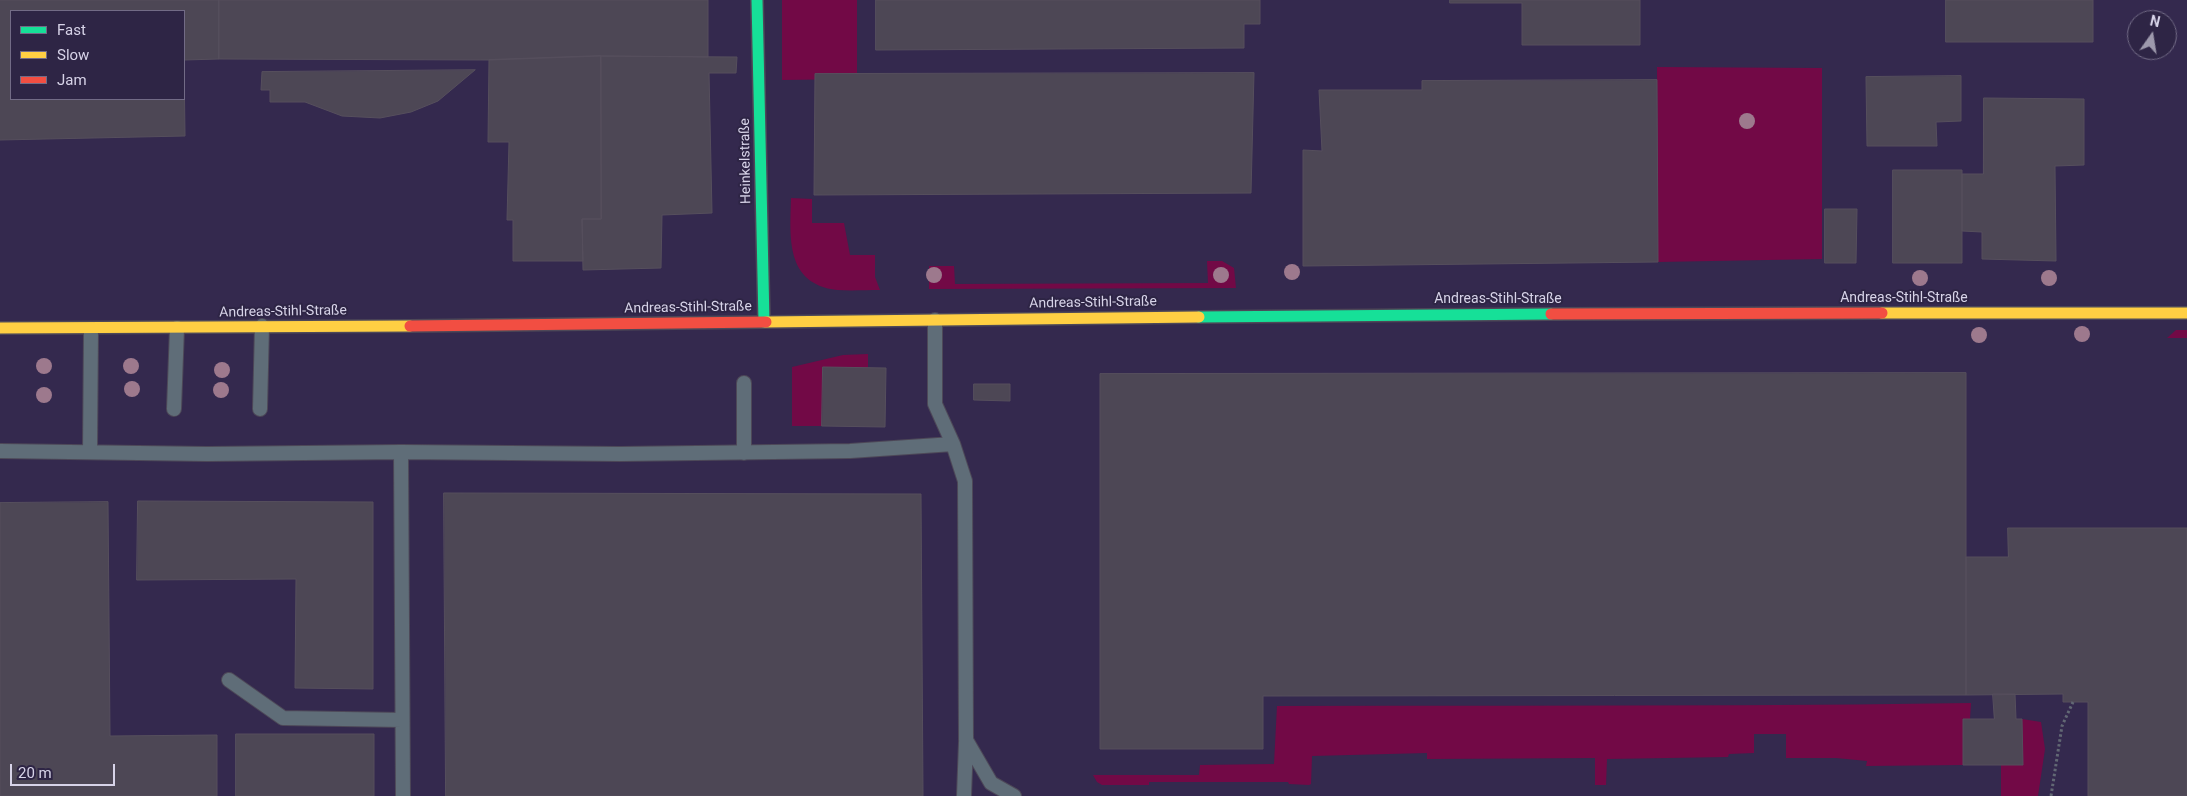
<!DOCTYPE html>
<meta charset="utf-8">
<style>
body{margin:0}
#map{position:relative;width:2187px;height:796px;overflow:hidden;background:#322c3e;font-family:Roboto,sans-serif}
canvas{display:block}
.legend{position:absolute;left:10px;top:10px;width:175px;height:90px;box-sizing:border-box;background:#2e2545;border:1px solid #726b86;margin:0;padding:6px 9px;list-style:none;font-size:15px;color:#d7d3e8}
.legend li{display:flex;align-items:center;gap:10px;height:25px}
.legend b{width:25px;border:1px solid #726b86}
.north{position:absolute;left:2127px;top:10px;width:50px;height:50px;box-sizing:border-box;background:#2e2545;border:1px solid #726b86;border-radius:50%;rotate:13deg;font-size:14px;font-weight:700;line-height:20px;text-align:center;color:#d7d3e8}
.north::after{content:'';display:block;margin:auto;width:18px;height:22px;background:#9d99ac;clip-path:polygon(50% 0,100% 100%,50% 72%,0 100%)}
.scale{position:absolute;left:10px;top:764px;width:105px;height:22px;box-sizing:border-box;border:2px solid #d7d3e8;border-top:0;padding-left:6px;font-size:15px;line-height:18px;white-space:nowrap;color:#d7d3e8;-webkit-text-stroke:4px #2e2545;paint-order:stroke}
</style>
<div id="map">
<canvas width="2187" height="796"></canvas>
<ul class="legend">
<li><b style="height:6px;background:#16e098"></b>Fast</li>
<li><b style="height:6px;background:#ffcf43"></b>Slow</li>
<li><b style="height:6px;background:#f24e42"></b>Jam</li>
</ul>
<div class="north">N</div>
<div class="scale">20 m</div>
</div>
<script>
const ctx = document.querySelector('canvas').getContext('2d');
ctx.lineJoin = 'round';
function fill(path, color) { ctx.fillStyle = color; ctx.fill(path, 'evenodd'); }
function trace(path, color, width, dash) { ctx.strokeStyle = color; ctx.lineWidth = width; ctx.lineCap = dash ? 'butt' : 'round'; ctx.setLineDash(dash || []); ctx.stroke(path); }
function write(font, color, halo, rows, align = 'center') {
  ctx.font = font + ' Roboto,sans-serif'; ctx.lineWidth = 4; ctx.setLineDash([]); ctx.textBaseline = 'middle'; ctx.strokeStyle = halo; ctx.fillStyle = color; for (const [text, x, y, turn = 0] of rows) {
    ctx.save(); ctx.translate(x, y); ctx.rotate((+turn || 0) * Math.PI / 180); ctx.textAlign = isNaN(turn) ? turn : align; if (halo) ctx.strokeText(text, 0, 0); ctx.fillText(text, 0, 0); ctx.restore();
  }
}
fill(new Path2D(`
 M0 0H2187V796H0ZM11 11H184V99H11ZM2137 20H2167V50H2137Z`), '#34294e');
fill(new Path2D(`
 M782 0H857V79L782 80Z
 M1657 67 1822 68V259L1658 262Z
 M791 198 812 199V223H844L850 255H875V277L880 290C866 290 851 291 837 290 785 284 790 237 791 198Z
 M1207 261H1222L1234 268 1236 288 929 289V266H954L955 284 1208 283Z
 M2176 330H2187V338H2167Z
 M868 354V368L823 367 822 426H792V367L843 355Z
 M1971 703 1970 719H1963V765L1866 766 1867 761 1836 758H1786V734H1754V753L1729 754 1728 757 1607 759 1606 785H1595V758L1427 759V753L1312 756 1311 784 1309 785 1289 784 1288 782H1149V785H1102L1097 782 1093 775H1199L1200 765 1274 764 1277 706C1508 705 1739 707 1971 703Z
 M2022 719 2041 722 2045 749 2038 796H2001V765H2023Z`), '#720946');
const building = new Path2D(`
 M0 0H219V59L184 60 185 136 0 140ZM11 11H184V99H11Z
 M219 0H708V57L601 56 489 60 219 59Z
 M876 0H1260V24H1244V48L876 50Z
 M1450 0H1640V45H1522V3H1450Z
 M1946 0H2093V42H1946Z
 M601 56 737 57 736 73H709L712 213 662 215 661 268 583 270 582 219H601Z
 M601 56V219H582L583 261H513V220H507L509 142H488L489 60Z
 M475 70 438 101 411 112 380 118 342 116 305 102H270V90H261L262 72Z
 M1254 73 1251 193 814 195 815 74Z
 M1961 76V121L1936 122 1937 146H1867L1866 77Z
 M1657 80 1658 262 1303 266V150L1322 151 1319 90H1422V81Z
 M1984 98 2084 99V165L2055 166 2056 261 1982 259V232L1962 231V174H1983Z
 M1893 170H1962V263H1893Z
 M1825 209H1857L1856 263H1825Z
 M823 367 886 368 885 427 822 426Z
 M1966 373V695L1263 696V749H1100V374Z
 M974 384H1010V401L974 400Z
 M444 493 921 494 923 796H446Z
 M138 501 373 502V689L295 688 296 579 137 580Z
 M108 502 110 736 217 735V796H0V503Z
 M2008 528H2187V796H2088V702H2063V694L1966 695V557H2008Z
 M1993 694H2015L2016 719H2022L2023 765H1963V719H1994Z
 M236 734H374V796H236Z`);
fill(building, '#4d4755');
trace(building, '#564f5d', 1);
const lane = new Path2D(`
 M935 320V404L953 444 965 481 966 740 991 783 1014 796
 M744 383V453
 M174 409 177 328
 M260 409 262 326
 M0 451 207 454 401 452 620 454 850 451 953 444
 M90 452 91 329
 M401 452 403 796
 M229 680 283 718 402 720
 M964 796 966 742`);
const fast = new Path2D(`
 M757 0 764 322
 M1199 317 1551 314`);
const slow = new Path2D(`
 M1882 313H2187
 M766 322 1199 317
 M0 328 410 326`);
const jam = new Path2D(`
 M1551 314 1882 313
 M410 326 766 322`);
trace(lane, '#4d4858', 16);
trace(fast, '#4d4858', 14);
trace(slow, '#4d4858', 14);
trace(jam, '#4d4858', 14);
trace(new Path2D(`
 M2051 796 2062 726 2073 702`), '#626874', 3, [2.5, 2.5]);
trace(lane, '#5f6d78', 14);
trace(fast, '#16e098', 11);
trace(slow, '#ffcf43', 11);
trace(jam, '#f24e42', 11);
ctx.fillStyle = '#9d798d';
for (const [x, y] of [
 [1747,121],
 [1292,272],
 [934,275],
 [1221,275],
 [1920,278],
 [2049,278],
 [2082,334],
 [1979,335],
 [44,366],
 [131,366],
 [222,370],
 [132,389],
 [221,390],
 [44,395]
]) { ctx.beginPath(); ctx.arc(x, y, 8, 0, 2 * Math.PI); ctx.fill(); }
write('14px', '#d7d3e8', '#2e2545', [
 ["Heinkelstraße",746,161,-91],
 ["Andreas-Stihl-Straße",1904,298],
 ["Andreas-Stihl-Straße",1498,299],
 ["Andreas-Stihl-Straße",1093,303,-1],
 ["Andreas-Stihl-Straße",688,308,-1],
 ["Andreas-Stihl-Straße",283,312,-1]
]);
</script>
